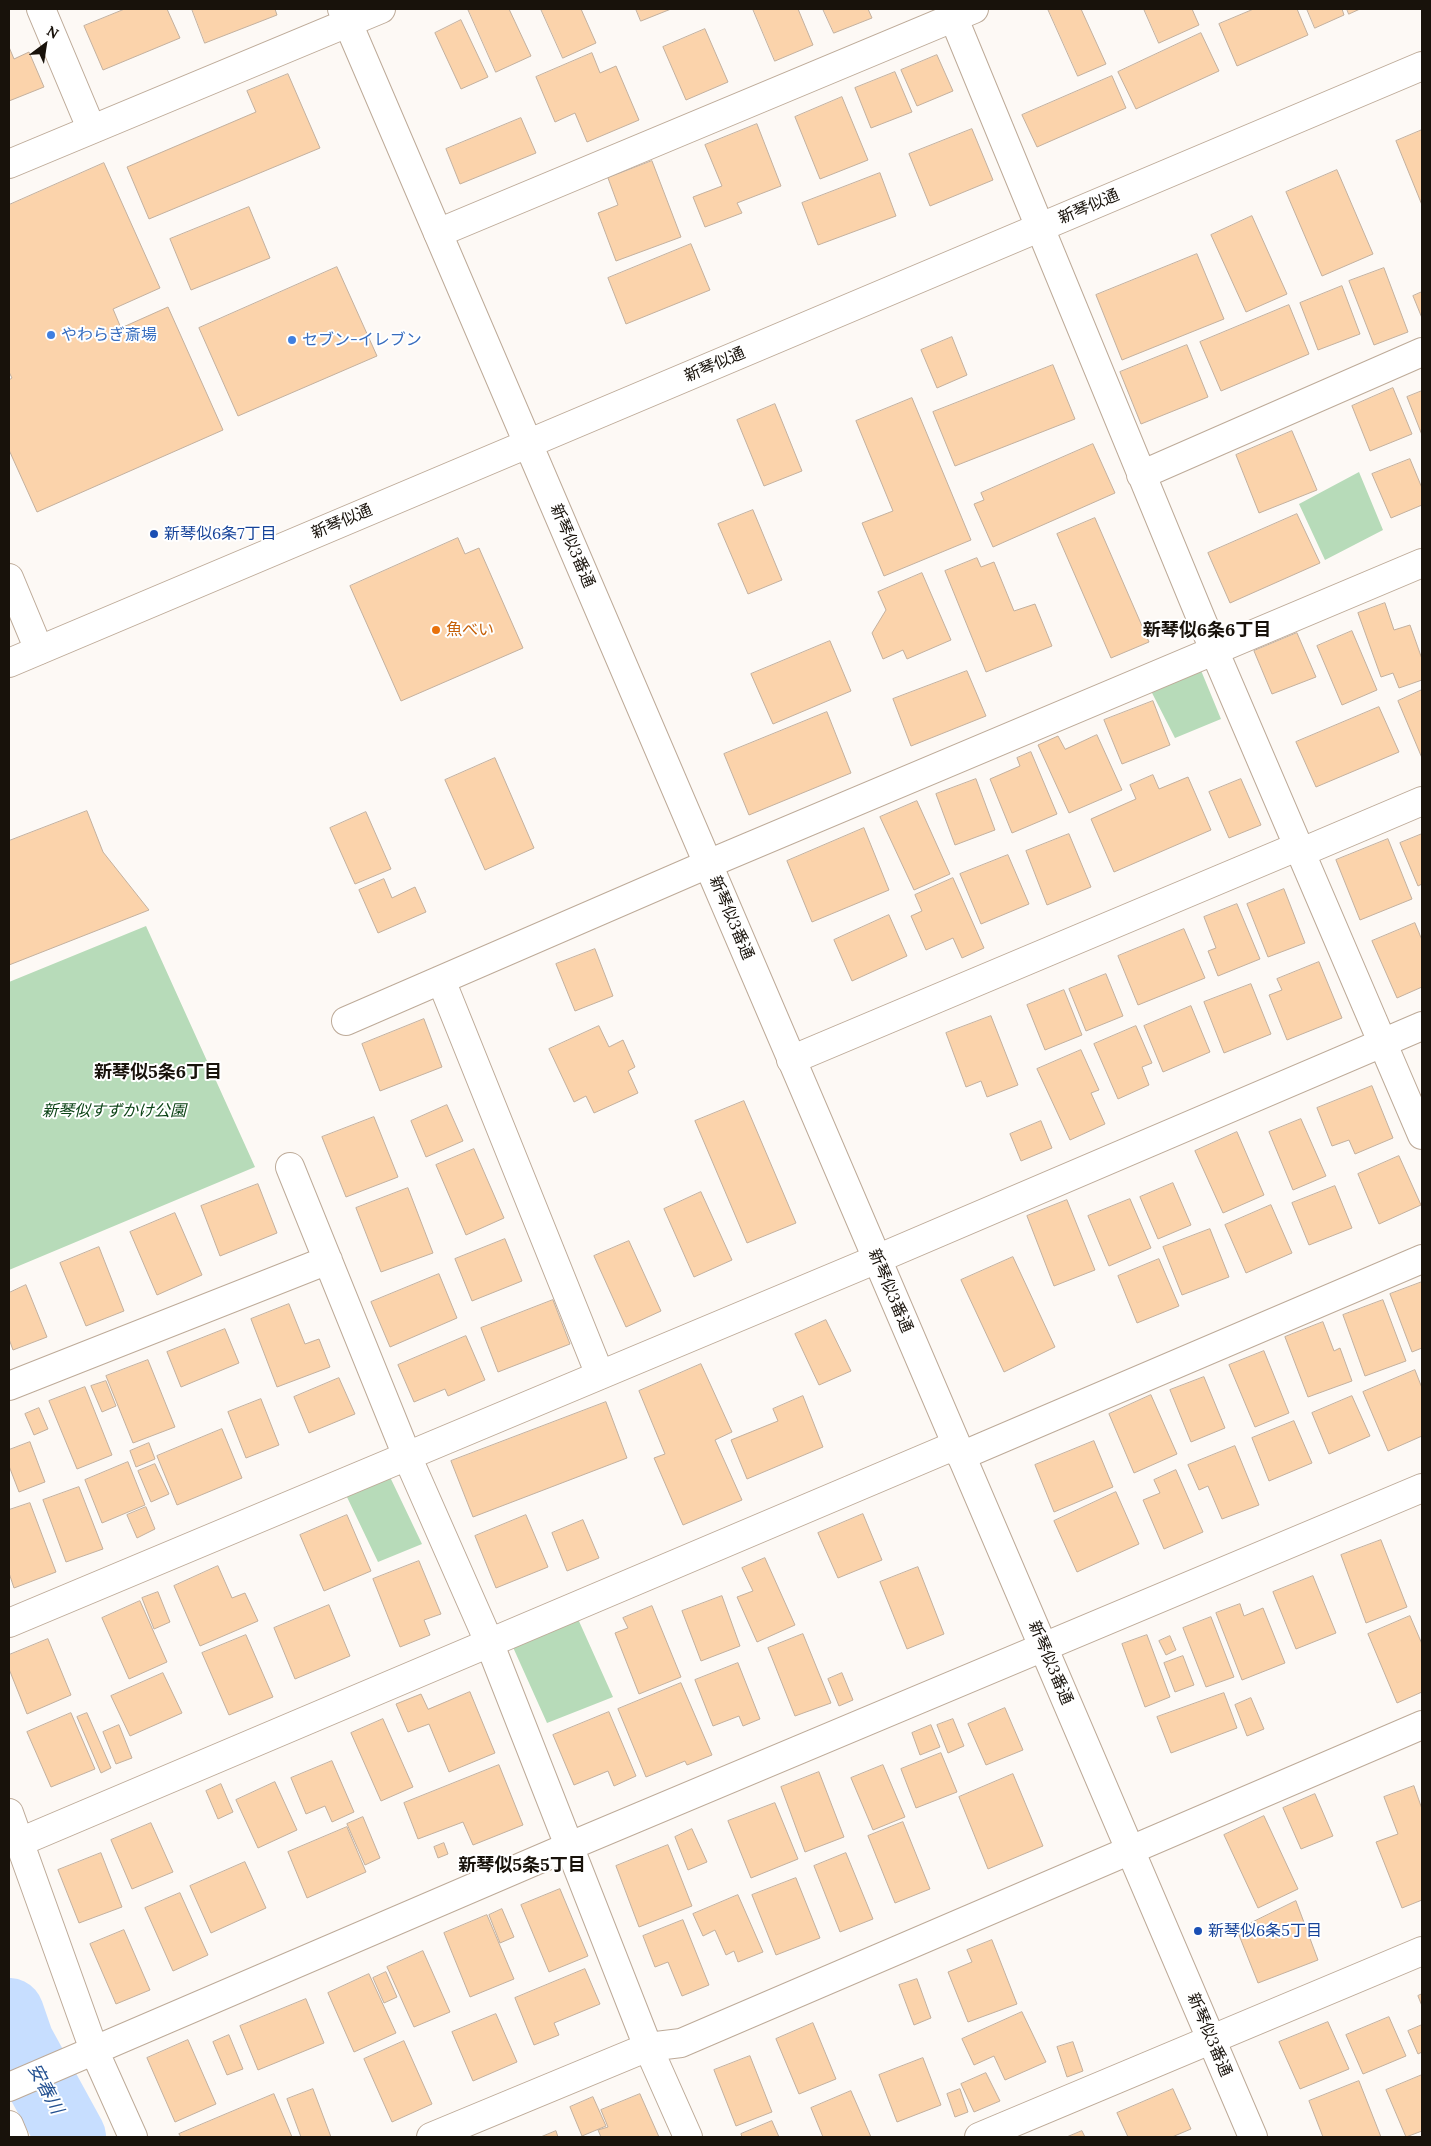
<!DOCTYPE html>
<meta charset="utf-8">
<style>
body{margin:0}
#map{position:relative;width:1431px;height:2146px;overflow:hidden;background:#fdf9f5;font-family:Lora,serif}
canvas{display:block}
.frame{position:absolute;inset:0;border:10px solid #18120b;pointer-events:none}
.north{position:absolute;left:20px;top:20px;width:50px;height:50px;-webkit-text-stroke:4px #fff;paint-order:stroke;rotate:31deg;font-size:14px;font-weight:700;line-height:20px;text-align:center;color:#18120b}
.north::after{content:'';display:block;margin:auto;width:18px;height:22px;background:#18120b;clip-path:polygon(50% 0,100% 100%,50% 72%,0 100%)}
</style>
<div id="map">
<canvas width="1431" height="2146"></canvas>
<div class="frame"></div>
<div class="north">N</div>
</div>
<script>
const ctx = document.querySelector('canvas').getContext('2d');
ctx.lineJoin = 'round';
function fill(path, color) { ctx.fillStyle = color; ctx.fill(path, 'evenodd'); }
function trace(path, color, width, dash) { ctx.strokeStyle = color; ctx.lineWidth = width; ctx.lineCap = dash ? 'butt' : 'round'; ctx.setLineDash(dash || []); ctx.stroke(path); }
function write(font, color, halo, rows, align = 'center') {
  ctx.font = font + ' Lora,"Noto Sans JP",serif'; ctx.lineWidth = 4; ctx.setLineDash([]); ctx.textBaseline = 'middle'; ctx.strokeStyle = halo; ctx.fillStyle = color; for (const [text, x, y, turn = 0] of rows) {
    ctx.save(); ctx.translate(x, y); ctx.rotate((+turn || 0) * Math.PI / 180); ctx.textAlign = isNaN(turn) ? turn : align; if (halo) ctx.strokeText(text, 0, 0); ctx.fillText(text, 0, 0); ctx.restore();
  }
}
fill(new Path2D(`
 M1359 472 1383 530 1325 560 1299 504Z
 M1200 668 1221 719 1175 738 1150 689Z
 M146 926 255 1167 9 1270V982Z
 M390 1477 422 1544 378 1562 346 1495Z
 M578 1619 613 1697 547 1723 512 1645Z`), '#b7dbb9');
trace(new Path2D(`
 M9 2013 19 2042 71 2137`), '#c7deff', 70);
const building = new Path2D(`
 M125 9H167L180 38 103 70 84 26Z
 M192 9H275L277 15 205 43Z
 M468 9H509L531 56 496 72Z
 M541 9H581L596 43 563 58Z
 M636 9H671L641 21Z
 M753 9H798L813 45 775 61Z
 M823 9H868L872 18 834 33Z
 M1048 9H1081L1106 64 1078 76Z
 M1144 9H1192L1199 25 1159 43Z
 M1254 9H1297L1308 35 1237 66 1219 24Z
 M1307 9H1342L1344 15 1315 28Z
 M1347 9H1360L1349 14Z
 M461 20 488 77 461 89 435 33Z
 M705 29 728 82 686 100 663 47Z
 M1201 33 1219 71 1136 109 1118 72Z
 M9 47 14 59 29 52 44 87 9 101Z
 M592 53 600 73 616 66 639 120 587 142 575 113 555 122 536 77Z
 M937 55 953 91 917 106 901 70Z
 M895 72 912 112 871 128 855 88Z
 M288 74 320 148 149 219 127 167 256 112 247 91Z
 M1112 76 1126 108 1037 147 1022 115Z
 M842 97 868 160 820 179 795 117Z
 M521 118 536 153 460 184 446 149Z
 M757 124 781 186 737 203 742 213 705 227 693 197 722 186 705 145Z
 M972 129 993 180 930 206 909 154Z
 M1422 130V205L1396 141Z
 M652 161 681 237 616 261 598 213 618 205 608 178Z
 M104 163 160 288 113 309 121 328 168 307 223 430 37 512 9 450V380L12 378 9 372V205Z
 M1337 170 1373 254 1322 276 1286 192Z
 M880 173 896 216 818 245 802 203Z
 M249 207 270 258 191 290 170 239Z
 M1252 216 1287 294 1246 312 1211 235Z
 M691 244 710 290 626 324 608 278Z
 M1197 254 1224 319 1122 360 1096 295Z
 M337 267 377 356 238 416 199 328Z
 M1384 268 1408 332 1374 345 1349 281Z
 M1342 286 1360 334 1318 350 1300 303Z
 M1422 292V318L1413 296Z
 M1289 305 1309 354 1221 391 1200 342Z
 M952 337 967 375 937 388 921 350Z
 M1187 345 1208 397 1141 424 1120 372Z
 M1053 365 1075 419 955 466 933 412Z
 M1393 388 1412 434 1370 451 1352 406Z
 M1422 391V435L1407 397Z
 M912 398 971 540 884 576 862 523 893 511 856 421Z
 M775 404 802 471 764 486 737 420Z
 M1292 431 1317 490 1259 513 1236 455Z
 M1093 444 1115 493 993 547 974 504 984 500 981 493Z
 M1410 459 1422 488V505L1391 518 1372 474Z
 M753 510 782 580 748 594 718 524Z
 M1297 514 1320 563 1230 603 1208 553Z
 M1095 518 1149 642 1111 658 1057 534Z
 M458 538 465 554 479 548 523 648 401 701 350 586Z
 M977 558 981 567 994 562 1014 611 1035 604 1052 646 986 672 945 571Z
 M922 573 951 640 907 659 903 650 883 659 872 633 886 610 878 592Z
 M1385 603 1394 630 1410 625 1422 659V680L1399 688 1393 673 1381 677 1358 613Z
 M1352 631 1377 690 1342 705 1317 646Z
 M1297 633 1316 677 1272 694 1254 651Z
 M830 641 851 691 773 724 751 674Z
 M967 671 986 716 911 746 893 699Z
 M1422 690V758L1398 701Z
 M1153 701 1170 745 1122 764 1104 720Z
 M1379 707 1399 752 1316 787 1296 742Z
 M827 712 851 773 749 815 724 754Z
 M1097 735 1122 790 1069 813 1038 745 1058 736 1065 749Z
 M1031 752 1057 814 1012 833 990 779 1020 766 1017 758Z
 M495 758 534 848 485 870 445 780Z
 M1153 775 1159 789 1188 777 1211 830 1114 872 1091 819 1136 799 1130 785Z
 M976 779 995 830 955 845 936 794Z
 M1241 779 1261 825 1229 838 1209 792Z
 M917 801 950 874 914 890 880 817Z
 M87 811 103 852 149 910 9 965V841Z
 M366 812 391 869 355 884 330 828Z
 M864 828 889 890 812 922 787 861Z
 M1069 834 1091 887 1047 905 1026 851Z
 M1422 834V884L1418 886 1400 843Z
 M1388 839 1412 899 1360 920 1336 860Z
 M1008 855 1029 904 981 924 960 874Z
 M953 878 984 948 962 958 953 938 926 950 911 916 922 911 915 895Z
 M384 879 392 898 415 887 426 912 378 933 359 890Z
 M1284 889 1305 943 1268 957 1247 904Z
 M1237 904 1260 959 1218 976 1208 951 1216 948 1204 917Z
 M889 915 907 956 852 981 834 940Z
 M1415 923 1422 940V987L1397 998 1372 941Z
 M1184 929 1205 978 1138 1005 1118 956Z
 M595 949 613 996 575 1011 556 964Z
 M1319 962 1342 1018 1287 1040 1269 995 1282 990 1277 979Z
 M1106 974 1123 1016 1086 1031 1069 989Z
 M1251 984 1271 1034 1224 1053 1204 1002Z
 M1064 990 1082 1035 1045 1050 1027 1005Z
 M1191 1006 1210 1052 1163 1072 1144 1026Z
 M991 1016 1018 1085 987 1097 981 1081 966 1087 946 1033Z
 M424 1019 442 1067 380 1091 362 1044Z
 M599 1026 609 1047 623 1040 635 1067 628 1071 638 1093 594 1113 586 1096 574 1102 549 1049Z
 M1136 1026 1152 1063 1142 1067 1149 1085 1118 1099 1094 1044Z
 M1081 1050 1099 1090 1091 1093 1105 1124 1070 1140 1037 1069Z
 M1372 1086 1393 1138 1355 1154 1349 1140 1332 1146 1317 1108Z
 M744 1101 796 1223 747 1243 695 1121Z
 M447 1105 463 1141 426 1157 411 1121Z
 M374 1117 398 1177 346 1197 322 1137Z
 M1301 1119 1326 1176 1293 1190 1269 1132Z
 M1041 1121 1052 1148 1021 1161 1010 1134Z
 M1237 1132 1264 1195 1223 1213 1195 1151Z
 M474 1149 504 1218 466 1235 436 1165Z
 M1399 1156 1421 1205 1379 1224 1358 1174Z
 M1173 1183 1191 1225 1158 1239 1140 1197Z
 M258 1184 277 1233 220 1256 201 1206Z
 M1335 1186 1352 1228 1309 1245 1292 1203Z
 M408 1188 433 1253 381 1272 356 1208Z
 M701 1192 732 1260 694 1277 664 1209Z
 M1130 1199 1151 1248 1109 1266 1088 1216Z
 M1067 1200 1095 1270 1054 1286 1027 1216Z
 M1271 1205 1292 1253 1246 1273 1225 1225Z
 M175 1213 202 1275 157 1295 130 1232Z
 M1210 1229 1229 1277 1182 1295 1163 1247Z
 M505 1239 522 1281 472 1301 455 1259Z
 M629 1241 661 1311 626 1327 594 1256Z
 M99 1247 124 1311 86 1326 60 1263Z
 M1013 1257 1055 1347 1004 1372 961 1280Z
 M1159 1259 1179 1306 1137 1323 1118 1276Z
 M439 1274 457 1318 390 1347 371 1302Z
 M1422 1282V1348L1412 1352 1390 1294Z
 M26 1285 47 1337 13 1350 9 1339V1293Z
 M553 1300 570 1344 498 1372 481 1328Z
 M1383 1300 1406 1361 1365 1376 1343 1315Z
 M289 1304 305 1344 319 1339 330 1367 277 1387 251 1319Z
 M826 1320 851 1371 819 1385 795 1334Z
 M1323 1322 1334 1351 1340 1348 1352 1381 1308 1397 1285 1337Z
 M225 1329 239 1363 181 1387 167 1352Z
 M466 1336 485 1380 448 1396 445 1389 414 1402 398 1365Z
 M1264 1351 1289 1413 1255 1427 1229 1365Z
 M148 1360 175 1427 133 1443 106 1376Z
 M701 1364 732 1432 715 1440 742 1500 683 1525 654 1458 665 1454 639 1391Z
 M1415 1370 1422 1388V1436L1388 1451 1363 1392Z
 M1204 1377 1225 1428 1191 1442 1170 1390Z
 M339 1378 355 1414 309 1433 294 1397Z
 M106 1381 116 1406 102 1412 91 1386Z
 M85 1387 112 1455 77 1469 49 1401Z
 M1151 1395 1177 1454 1134 1473 1109 1414Z
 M803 1396 823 1447 747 1479 731 1440 778 1421 773 1409Z
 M1352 1396 1370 1436 1329 1454 1312 1413Z
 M261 1399 279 1445 246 1458 228 1412Z
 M606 1402 627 1458 473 1517 451 1461Z
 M39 1408 48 1429 34 1435 25 1414Z
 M1294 1421 1312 1463 1269 1481 1252 1438Z
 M222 1429 242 1478 177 1505 157 1456Z
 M1094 1441 1113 1487 1054 1512 1035 1465Z
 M30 1442 45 1482 19 1492 9 1466V1450Z
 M149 1443 155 1459 136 1467 130 1451Z
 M1235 1446 1259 1505 1222 1519 1208 1486 1199 1490 1188 1465Z
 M128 1462 145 1505 102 1523 85 1480Z
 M155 1464 169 1494 151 1502 138 1471Z
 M1176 1470 1203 1532 1164 1549 1143 1500 1160 1493 1154 1480Z
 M79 1487 103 1549 66 1562 43 1500Z
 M1116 1492 1139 1544 1077 1572 1054 1521Z
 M30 1503 56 1572 14 1588 9 1573V1510Z
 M146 1507 155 1529 137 1538 127 1515Z
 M863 1514 882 1560 838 1578 818 1533Z
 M347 1515 371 1571 324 1591 300 1535Z
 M526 1515 548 1567 496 1588 475 1536Z
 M583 1520 599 1558 567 1571 552 1533Z
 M1381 1540 1407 1607 1366 1623 1341 1555Z
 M765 1558 795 1625 757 1642 737 1597 753 1591 742 1568Z
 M419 1561 441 1614 424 1620 430 1635 400 1647 373 1579Z
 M218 1566 232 1598 245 1593 258 1621 200 1646 174 1586Z
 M918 1567 944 1634 907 1649 880 1582Z
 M1313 1576 1336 1633 1296 1649 1273 1592Z
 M158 1592 170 1622 154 1629 142 1598Z
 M722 1596 740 1646 701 1661 682 1611Z
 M140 1601 167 1662 129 1679 102 1618Z
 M1240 1604 1244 1616 1263 1608 1285 1663 1242 1680 1216 1613Z
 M329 1605 350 1656 295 1679 274 1628Z
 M652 1606 681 1677 639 1694 615 1633 628 1628 623 1618Z
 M1410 1616 1422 1644V1692L1397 1703 1368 1634Z
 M1211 1617 1234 1677 1206 1687 1183 1628Z
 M803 1634 831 1703 795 1716 768 1648Z
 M246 1635 273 1697 229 1715 202 1653Z
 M1147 1635 1170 1697 1145 1707 1122 1644Z
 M1170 1636 1176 1650 1166 1655 1159 1641Z
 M48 1639 71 1695 27 1714 9 1669V1655Z
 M1183 1656 1194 1685 1175 1692 1164 1663Z
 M738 1663 760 1719 743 1726 739 1716 713 1726 695 1680Z
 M163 1673 182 1713 130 1736 111 1696Z
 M842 1673 853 1700 839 1706 828 1679Z
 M681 1683 712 1755 687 1765 685 1761 646 1777 618 1709Z
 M470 1692 495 1753 449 1772 429 1724 408 1732 396 1704 421 1694 428 1709Z
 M1224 1693 1237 1728 1171 1753 1157 1717Z
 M1251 1698 1264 1729 1247 1736 1235 1705Z
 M1005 1708 1023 1750 986 1765 968 1724Z
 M609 1712 636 1776 614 1786 608 1771 574 1785 553 1735Z
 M71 1713 95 1769 51 1787 27 1732Z
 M87 1713 111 1768 101 1773 77 1717Z
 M383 1719 413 1787 381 1801 351 1733Z
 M953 1719 964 1746 948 1753 937 1725Z
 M119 1725 132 1758 116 1764 103 1732Z
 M931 1725 940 1747 920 1755 912 1733Z
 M941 1753 957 1792 916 1808 901 1769Z
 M332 1761 354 1812 332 1822 325 1806 306 1814 291 1778Z
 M499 1765 523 1825 473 1845 463 1822 418 1839 404 1803Z
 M883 1765 905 1817 873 1830 851 1778Z
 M819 1772 844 1837 805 1852 781 1787Z
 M1013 1774 1043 1846 988 1869 959 1797Z
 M275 1782 297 1830 258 1848 236 1800Z
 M221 1784 233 1812 218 1819 206 1791Z
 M1414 1786 1422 1809V1900L1402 1908 1376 1842 1398 1834 1384 1797Z
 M1315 1794 1333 1836 1301 1849 1283 1808Z
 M775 1803 798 1859 751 1878 728 1821Z
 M1264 1816 1298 1889 1258 1908 1224 1835Z
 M363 1817 380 1858 365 1865 347 1824Z
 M903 1822 930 1889 895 1903 868 1836Z
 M151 1823 173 1872 132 1889 111 1840Z
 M347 1827 366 1872 307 1898 288 1852Z
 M692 1829 707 1862 688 1870 675 1837Z
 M444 1843 448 1854 438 1858 434 1847Z
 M668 1845 692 1906 639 1927 616 1866Z
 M101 1853 122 1907 79 1923 58 1870Z
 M846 1853 873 1919 840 1932 814 1866Z
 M245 1862 266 1908 211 1933 190 1886Z
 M796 1878 820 1938 776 1955 752 1895Z
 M560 1889 588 1956 549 1972 521 1905Z
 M180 1893 208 1955 173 1971 145 1908Z
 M738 1895 763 1952 738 1962 734 1951 726 1955 715 1930 703 1936 693 1914Z
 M1296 1901 1318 1960 1258 1983 1237 1930Z
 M502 1909 514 1937 500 1943 489 1915Z
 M487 1915 514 1979 470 1997 444 1933Z
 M683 1920 709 1985 682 1996 668 1962 655 1967 643 1936Z
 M124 1930 150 1990 116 2004 90 1944Z
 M992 1940 1017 2004 968 2022 948 1972 972 1962 967 1950Z
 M423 1951 450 2012 414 2027 387 1967Z
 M585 1969 600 2004 554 2023 559 2035 534 2045 515 1998Z
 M386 1972 397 1997 384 2003 373 1978Z
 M369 1974 396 2033 354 2052 328 1993Z
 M917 1979 931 2018 914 2025 899 1985Z
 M1422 1994V2006L1418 1996Z
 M306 1999 324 2043 258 2070 240 2026Z
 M1022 2012 1046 2062 1005 2080 994 2056 974 2065 962 2039Z
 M496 2014 517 2062 473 2081 452 2032Z
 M1389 2017 1406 2056 1363 2074 1346 2035Z
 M1328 2022 1349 2069 1300 2089 1279 2042Z
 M813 2023 836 2079 799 2094 776 2039Z
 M1422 2025V2052L1418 2054 1408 2031Z
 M229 2035 243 2069 227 2075 213 2042Z
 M188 2040 216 2104 175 2122 147 2058Z
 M404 2041 432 2104 392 2122 364 2059Z
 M1073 2042 1083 2071 1067 2077 1057 2047Z
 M750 2056 772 2112 736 2126 714 2070Z
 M923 2058 941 2105 897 2122 879 2075Z
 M986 2073 1000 2101 974 2112 961 2084Z
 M1422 2075V2131L1406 2137 1386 2090Z
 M1359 2081 1381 2137H1323L1309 2101Z
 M313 2089 331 2137H301L287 2099Z
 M960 2089 968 2112 955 2117 947 2094Z
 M1173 2089 1191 2129 1172 2137H1128L1117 2113Z
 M851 2091 871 2137H823L811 2108Z
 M274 2094 292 2137H181L179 2134Z
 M640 2094 659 2137H601L598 2130 608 2127 601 2110Z
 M593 2097 606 2126 582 2136 570 2107Z
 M772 2121 779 2137H742L741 2134Z
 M556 2131 558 2137H541Z
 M1082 2131 1085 2137H1067Z`);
fill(building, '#fbd3ab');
trace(building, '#c3b09e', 1);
const street = new Path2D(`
 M41 9 91 128
 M950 9 1214 650 1422 1135
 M9 164 381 9
 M438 233 974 9
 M1141 475 1422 352
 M9 578 39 650
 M1302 852 1422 801
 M441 980 600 1375
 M346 1021 708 864 1422 563
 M791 1060 1299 846
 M290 1167 407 1456 489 1642 648 2047 688 2137
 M9 1386 328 1260
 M961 1456 1422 1259
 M9 1623 877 1259 1422 1026
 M9 1813 94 2050 133 2137
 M20 1842 956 1445
 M9 2087 570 1846 1422 1488
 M9 2125 14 2137
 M431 2137 648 2047 681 2043 1422 1725
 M979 2137 1422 1951`);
const secondary = new Path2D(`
 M342 9 1253 2137
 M9 663 1422 66`);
trace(street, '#bdaa98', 30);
trace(secondary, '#bdaa98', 30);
trace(street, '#fff', 28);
trace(secondary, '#fff', 28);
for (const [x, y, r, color] of [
 [51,335,5,"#3f7fe0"],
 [292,340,5,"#3f7fe0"],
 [154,534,5,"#1a4fb4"],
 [436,630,5,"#e8710a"],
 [1198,1931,5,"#1a4fb4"]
]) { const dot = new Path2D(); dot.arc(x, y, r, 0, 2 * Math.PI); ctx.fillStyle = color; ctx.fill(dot); trace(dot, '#fff', 2); }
write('16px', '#18120b', '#fff', [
 ["新琴似通",1089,207,-23],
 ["新琴似通",715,365,-23],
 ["新琴似通",342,522,-23],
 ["新琴似3番通",572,546,67],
 ["新琴似3番通",731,918,67],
 ["新琴似3番通",890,1291,67],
 ["新琴似3番通",1050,1663,67],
 ["新琴似3番通",1209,2035,67]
]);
write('16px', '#366cbe', '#fff', [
 ["やわらぎ斎場",61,335],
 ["セブン-イレブン",302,340]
], 'left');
write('16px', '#164399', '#fff', [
 ["新琴似6条7丁目",164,534],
 ["新琴似6条5丁目",1208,1931]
], 'left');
write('16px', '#c56008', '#fff', [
 ["魚べい",446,630]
], 'left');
write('italic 16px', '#0c4316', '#fff', [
 ["新琴似すずかけ公園",114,1111]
]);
write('bold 18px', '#18120b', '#fff', [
 ["新琴似6条6丁目",1207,631],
 ["新琴似5条6丁目",158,1073],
 ["新琴似5条5丁目",522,1866]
]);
write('italic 18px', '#245191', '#fff', [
 ["安春川",45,2089,62]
]);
</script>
